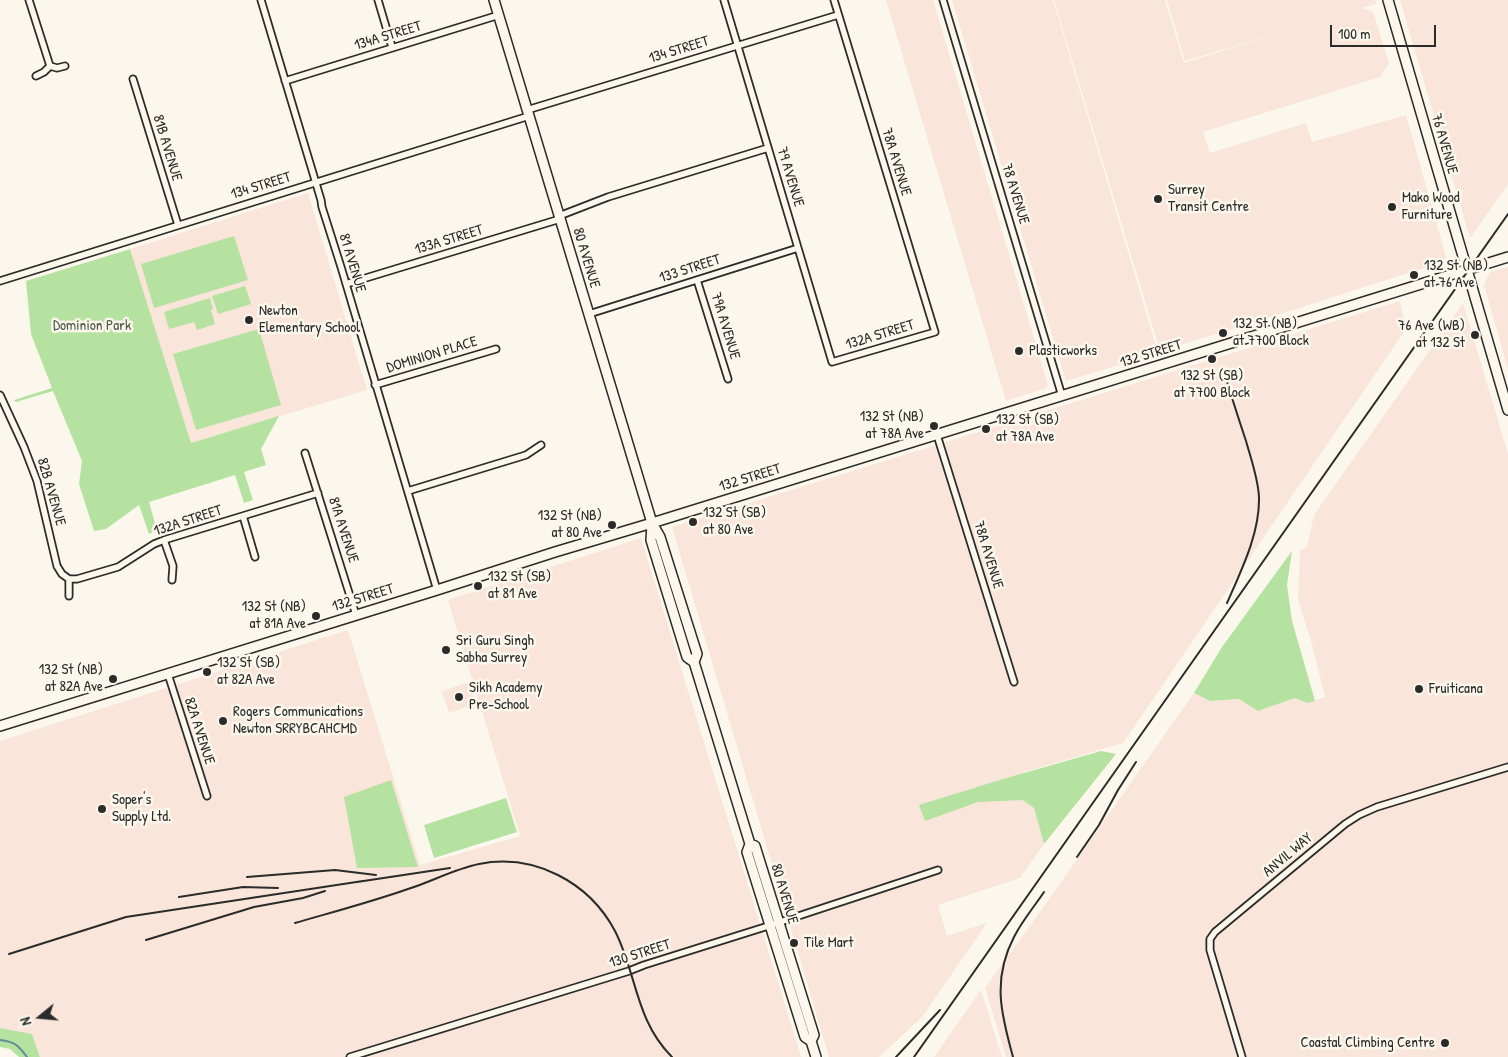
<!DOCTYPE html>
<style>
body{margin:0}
#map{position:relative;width:1508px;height:1057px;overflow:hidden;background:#fbf7ec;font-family:"Patrick Hand",sans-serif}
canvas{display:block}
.north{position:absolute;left:15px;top:992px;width:50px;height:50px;-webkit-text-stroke:4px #fbf7ec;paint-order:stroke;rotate:253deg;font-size:14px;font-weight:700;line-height:20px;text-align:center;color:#2b2b2b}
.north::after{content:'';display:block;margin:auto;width:18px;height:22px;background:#2b2b2b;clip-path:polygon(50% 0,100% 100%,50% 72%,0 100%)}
.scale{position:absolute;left:1330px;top:25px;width:106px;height:22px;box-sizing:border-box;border:2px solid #2b2b2b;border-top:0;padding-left:6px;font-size:15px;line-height:18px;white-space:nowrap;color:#2b2b2b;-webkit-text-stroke:4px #fbf7ec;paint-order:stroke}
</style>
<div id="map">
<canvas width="1508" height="1057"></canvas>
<div class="north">N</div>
<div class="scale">100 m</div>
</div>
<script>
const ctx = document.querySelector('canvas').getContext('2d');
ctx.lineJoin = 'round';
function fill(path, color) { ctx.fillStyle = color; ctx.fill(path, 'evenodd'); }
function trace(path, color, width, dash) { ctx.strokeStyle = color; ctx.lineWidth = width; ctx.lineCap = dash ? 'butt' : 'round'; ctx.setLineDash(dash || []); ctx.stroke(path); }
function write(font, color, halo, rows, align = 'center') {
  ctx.font = font + ' "Patrick Hand",sans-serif'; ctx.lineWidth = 5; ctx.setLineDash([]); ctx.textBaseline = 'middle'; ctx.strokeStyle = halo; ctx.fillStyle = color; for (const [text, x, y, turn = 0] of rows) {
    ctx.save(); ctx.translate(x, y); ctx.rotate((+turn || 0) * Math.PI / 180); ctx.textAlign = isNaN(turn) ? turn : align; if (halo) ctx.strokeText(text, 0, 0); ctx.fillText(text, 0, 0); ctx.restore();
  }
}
fill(new Path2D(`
 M886 0H933L1048 385 1046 388 1006 401Z
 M952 0H1053L1158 353 1066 381Z
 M1054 0H1165L1184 63 1282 32 1185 61 1167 0H1375L1376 4 1362 8 1370 10 1374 14 1389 64 1380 77 1203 132 1210 153 1306 123 1312 142 1406 115 1446 257 1439 263 1259 321 1160 351Z
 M1400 0H1508V184L1470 238Z
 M308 193 367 390 191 443 130 249Z
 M1508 267V369L1484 285 1490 272Z
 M1400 301 1406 329 1123 743 1024 772 1044 844 1020 878 938 905 947 936 987 923 922 1017 879 1057H829L672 527Z
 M1463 303 1508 454V1057H1006L985 988 1042 909 1194 693 1210 701 1239 699 1258 711 1295 698 1307 703 1325 697 1311 641 1298 600 1300 551 1307 547 1314 515Z
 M641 538 801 1057H40L32 1034 0 1028V741L348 630 420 865 520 836 448 600Z
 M470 682 476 704 449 713 442 691Z
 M981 990 1002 1057H934Z`), '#f9e5d9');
fill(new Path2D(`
 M234 236 248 280 154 308 141 264Z
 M130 249 191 443 279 416 261 449 266 465 244 472 253 500 244 503 235 475 149 502 157 530 149 534 139 505 106 529 94 531 79 484 82 461 53 391 16 402 14 400 52 388 31 334 26 281Z
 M245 286 251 304 218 314 212 296Z
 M210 298 213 309 211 310 215 324 197 330 194 322 169 329 164 312Z
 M259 329 281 405 196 430 173 354Z
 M1292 551 1287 585 1292 621 1315 701 1307 703 1295 698 1258 711 1239 699 1210 701 1194 693 1222 647Z
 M1101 751 1116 754 1044 844 1034 808 1023 800 978 802 925 821 919 805 1003 779Z
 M391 780 418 867 357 868 344 797Z
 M506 798 517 832 434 858 424 825Z
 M0 1028 32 1034 40 1057H19L10 1049 0 1047Z`), '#b5e2a1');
trace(new Path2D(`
 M0 1040C15 1042 18 1045 27 1057`), '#5d8c94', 2);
const minor = new Path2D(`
 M29 0 50 66 44 72 36 76
 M261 0 321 200 322 207 341 267 437 590
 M378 0 392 47
 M724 0 832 362 935 332 834 0
 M943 0 1062 396
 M50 66 57 68 65 66
 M133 79 178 225
 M285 81 499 15
 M527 110 838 15
 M559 216 608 197 768 148
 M697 280 728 379
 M0 281 529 116
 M346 284 560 219
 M589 314 798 248
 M375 385 496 349
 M0 395 24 447 37 481 57 566 62 574 69 579
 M937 435 1014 682
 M305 453 356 615
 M408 491 526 455 541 445
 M243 516 255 557
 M164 540 173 566 172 580
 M69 579H77L118 567 154 544 164 540 318 493
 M69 596V579
 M168 674 207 796
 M350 1057 629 971 644 965 765 927 938 870
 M1242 1057 1210 950V939L1215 932 1345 824 1359 815 1377 807 1508 767`);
const secondary = new Path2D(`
 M494 0 652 523 660 537 697 654 694 662 750 844 755 846 814 1035 811 1041
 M1388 0 1508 410
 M652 524 651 540 687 657 694 662
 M0 726 437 590 555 552 652 523 1508 257
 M750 844 747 852 805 1037 811 1041 816 1057`);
trace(minor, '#2b2b2b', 9);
trace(secondary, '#2b2b2b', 12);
trace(minor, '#fbf7ec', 5.5);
trace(secondary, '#fbf7ec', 9);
trace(new Path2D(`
 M1223 368C1230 392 1238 417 1246 441 1251 459 1258 478 1259 497 1260 533 1241 571 1227 603
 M1077 857 1099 825 1118 790 1136 762
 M247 877 335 870 376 875
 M357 882 450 868
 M179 897 243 887 278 888
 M295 923C333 912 371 902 408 889 431 882 454 869 479 864 534 853 589 882 615 931 637 974 635 1020 672 1057
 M146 940 254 907 303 898 325 891
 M9 954 126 917 363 881
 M896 1057 940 1010
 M914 1057C1112 776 1310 494 1508 214
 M1013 1057C1001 1014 992 979 1014 937 1022 921 1034 907 1044 892`), '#2b2b2b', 2);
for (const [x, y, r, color] of [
 [1158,199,5,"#2b2b2b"],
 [1392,207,5,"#2b2b2b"],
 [1414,275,5,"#2b2b2b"],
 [249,320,5,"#2b2b2b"],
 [1223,333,5,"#2b2b2b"],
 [1475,335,5,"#2b2b2b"],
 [1019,351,5,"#2b2b2b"],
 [1212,359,5,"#2b2b2b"],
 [934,426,5,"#2b2b2b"],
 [986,429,5,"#2b2b2b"],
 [693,522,5,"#2b2b2b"],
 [612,525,5,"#2b2b2b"],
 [478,586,5,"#2b2b2b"],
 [316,616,5,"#2b2b2b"],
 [446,650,5,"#2b2b2b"],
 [207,672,5,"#2b2b2b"],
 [113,679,5,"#2b2b2b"],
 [1419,689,5,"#2b2b2b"],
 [459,697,5,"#2b2b2b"],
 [223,721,5,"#2b2b2b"],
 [102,809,5,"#2b2b2b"],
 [794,943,5,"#2b2b2b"],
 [1445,1043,5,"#2b2b2b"]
]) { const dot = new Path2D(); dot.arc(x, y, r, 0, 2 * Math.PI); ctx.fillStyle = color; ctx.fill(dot); trace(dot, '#fbf7ec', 2); }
write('15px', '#2b2b2b', '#fbf7ec', [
 ["134A STREET",388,36,-17],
 ["134 STREET",679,50,-17],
 ["76 AVENUE",1444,144,74],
 ["81B AVENUE",167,148,73],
 ["78A AVENUE",896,162,73],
 ["79 AVENUE",790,177,73],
 ["134 STREET",261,186,-17],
 ["78 AVENUE",1015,194,73],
 ["133A STREET",449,240,-17],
 ["80 AVENUE",586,258,73],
 ["81 AVENUE",352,263,73],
 ["133 STREET",690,269,-18],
 ["79A AVENUE",725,326,73],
 ["132A STREET",880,335,-17],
 ["132 STREET",1151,354,-17],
 ["DOMINION PLACE",432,355,-17],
 ["132 STREET",750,478,-17],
 ["82B AVENUE",51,492,74],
 ["132A STREET",188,521,-18],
 ["81A AVENUE",343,530,72],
 ["78A AVENUE",988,555,73],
 ["132 STREET",363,598,-17],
 ["82A AVENUE",199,731,72],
 ["ANVIL WAY",1288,855,-40],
 ["80 AVENUE",784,894,73],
 ["130 STREET",640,954,-18]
]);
write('15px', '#2b2b2b', '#fbf7ec', [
 ["Surrey",1168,190],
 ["Transit Centre",1168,207],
 ["Mako Wood",1402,198],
 ["Furniture",1402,215],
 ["132 St (NB)",1424,266],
 ["at 76 Ave",1424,283],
 ["Newton",259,311],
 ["Elementary School",259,328],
 ["132 St (NB)",1233,324],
 ["at 7700 Block",1233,341],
 ["76 Ave (WB)",1465,326,"right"],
 ["at 132 St",1465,343,"right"],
 ["Plasticworks",1029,351],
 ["132 St (SB)",1212,376,"center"],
 ["at 7700 Block",1212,393,"center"],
 ["132 St (NB)",924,417,"right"],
 ["at 78A Ave",924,434,"right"],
 ["132 St (SB)",996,420],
 ["at 78A Ave",996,437],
 ["132 St (SB)",703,513],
 ["at 80 Ave",703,530],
 ["132 St (NB)",602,516,"right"],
 ["at 80 Ave",602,533,"right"],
 ["132 St (SB)",488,577],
 ["at 81 Ave",488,594],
 ["132 St (NB)",306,607,"right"],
 ["at 81A Ave",306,624,"right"],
 ["Sri Guru Singh",456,641],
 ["Sabha Surrey",456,658],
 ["132 St (SB)",217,663],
 ["at 82A Ave",217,680],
 ["132 St (NB)",103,670,"right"],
 ["at 82A Ave",103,687,"right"],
 ["Sikh Academy",469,688],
 ["Pre-School",469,705],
 ["Fruiticana",1429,689],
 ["Rogers Communications",233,712],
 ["Newton SRRYBCAHCMD",233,729],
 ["Soper's",112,800],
 ["Supply Ltd.",112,817],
 ["Tile Mart",804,943],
 ["Coastal Climbing Centre",1435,1043,"right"]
], 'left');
write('15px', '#4e5948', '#fbf7ec', [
 ["Dominion Park",92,326]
]);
</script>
